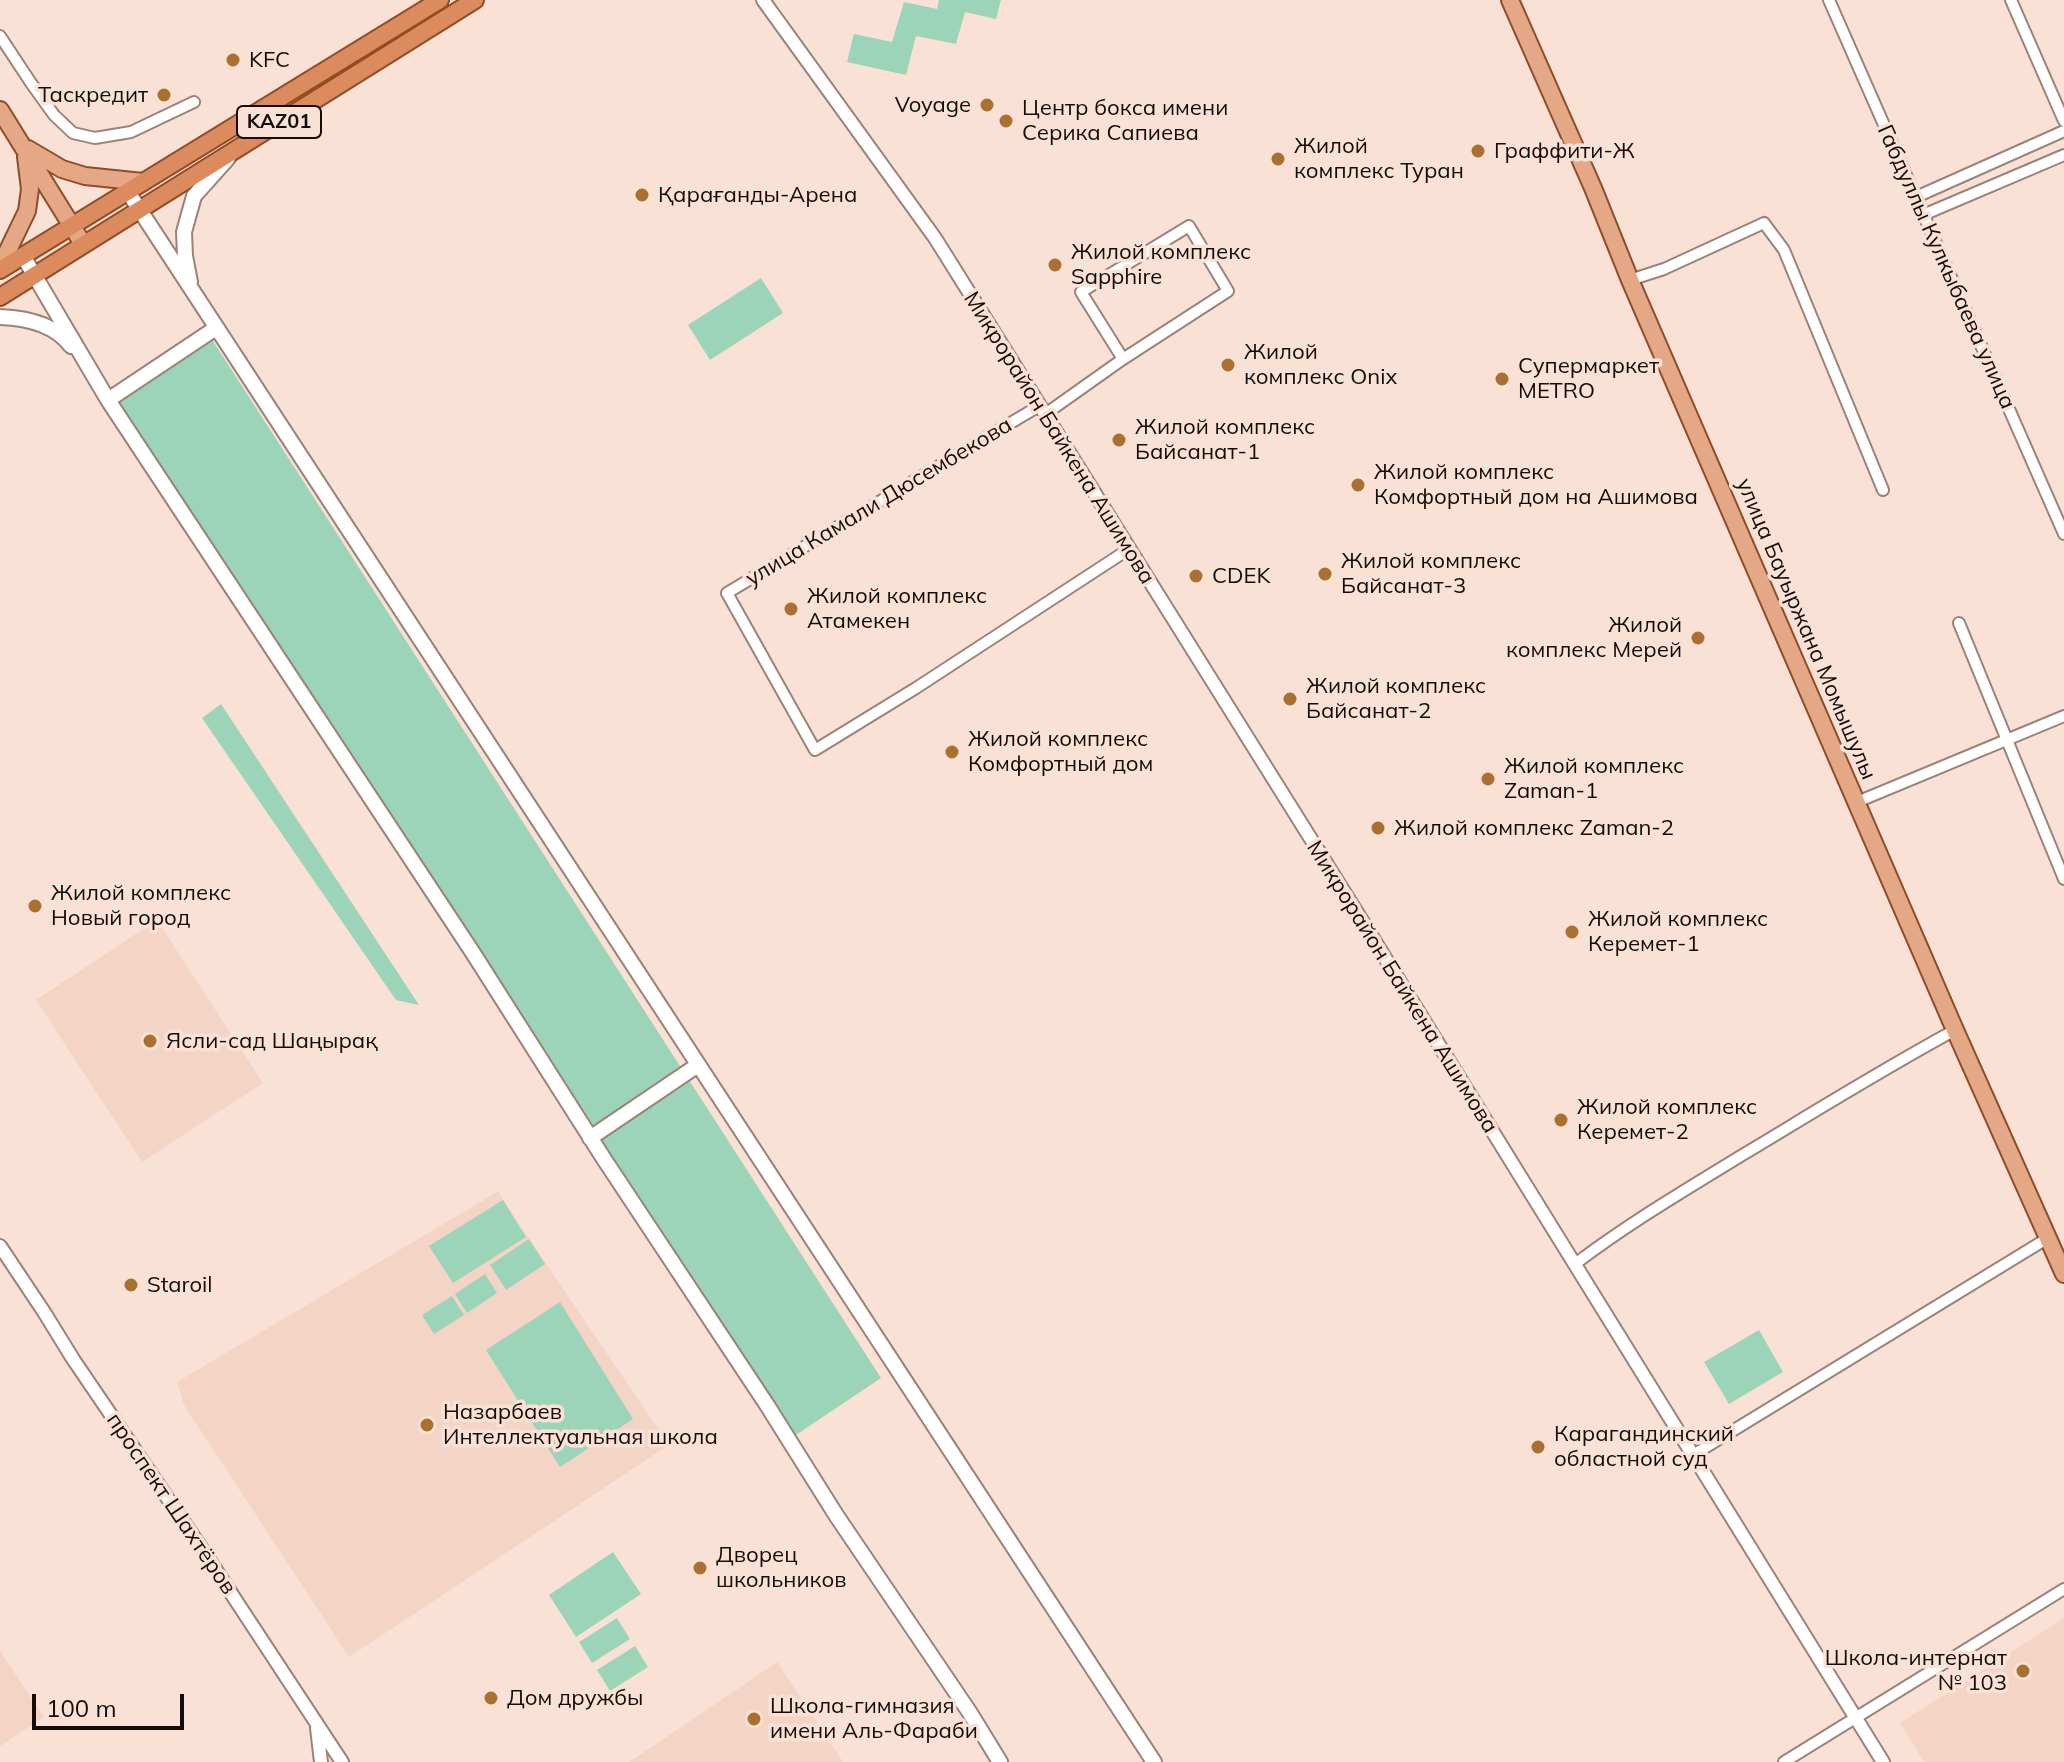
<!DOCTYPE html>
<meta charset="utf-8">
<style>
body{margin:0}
#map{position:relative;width:2064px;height:1762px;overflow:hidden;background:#fae1d6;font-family:Mulish,sans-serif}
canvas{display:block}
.scale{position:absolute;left:32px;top:1694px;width:152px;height:36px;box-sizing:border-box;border:4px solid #140c08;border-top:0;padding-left:10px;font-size:24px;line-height:28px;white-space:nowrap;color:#140c08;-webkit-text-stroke:6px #fae1d6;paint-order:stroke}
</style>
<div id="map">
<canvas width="2064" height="1762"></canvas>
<div class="scale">100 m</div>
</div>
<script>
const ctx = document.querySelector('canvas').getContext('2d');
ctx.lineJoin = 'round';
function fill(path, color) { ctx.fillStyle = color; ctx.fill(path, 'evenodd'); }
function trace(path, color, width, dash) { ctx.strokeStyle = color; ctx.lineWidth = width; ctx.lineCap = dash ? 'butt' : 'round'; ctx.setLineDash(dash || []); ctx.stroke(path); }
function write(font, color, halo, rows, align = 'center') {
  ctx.font = font + ' Mulish,sans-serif'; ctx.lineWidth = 7; ctx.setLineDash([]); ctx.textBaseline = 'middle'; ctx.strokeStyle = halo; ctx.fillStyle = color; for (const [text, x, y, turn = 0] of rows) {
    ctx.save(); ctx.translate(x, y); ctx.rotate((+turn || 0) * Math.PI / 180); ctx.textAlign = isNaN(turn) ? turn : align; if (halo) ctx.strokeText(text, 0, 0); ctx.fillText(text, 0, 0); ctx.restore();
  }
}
fill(new Path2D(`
 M157 920 263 1083 142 1162 36 1000Z
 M499 1191 503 1200 669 1445 349 1657 184 1405 177 1382Z
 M2064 1618V1762H1924L1900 1723Z
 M0 1651 44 1717 0 1746Z
 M777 1662 843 1762H629L739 1688Z`), '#f4d4c5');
fill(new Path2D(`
 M939 0H1001L996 19 965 12 956 44 916 36 906 75 847 62 854 34 892 42 904 2 937 9Z
 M761 278 783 313 710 360 688 325Z
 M211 338 881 1378 793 1437 115 396Z
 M221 704 419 1005 396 1000 202 718Z
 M503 1200 526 1237 453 1283 429 1246Z
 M529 1239 545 1264 506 1290 490 1265Z
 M485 1274 497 1293 467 1313 455 1294Z
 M452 1296 464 1315 434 1334 422 1315Z
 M560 1302 633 1419 560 1467 486 1350Z
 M1759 1330 1783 1372 1729 1404 1704 1362Z
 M613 1552 641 1594 576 1637 549 1595Z
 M617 1618 630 1639 592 1663 579 1642Z
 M635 1646 648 1667 610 1691 597 1670Z`), '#9cd4ba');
const minor = new Path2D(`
 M1829 0 2064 534
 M2011 0 2064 121
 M0 36 31 83 54 115 73 133 95 138 131 132 194 102
 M1916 197 2064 131
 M1923 215 2064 155
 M1630 280 1664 269 1764 223 1784 250 1883 490
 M1039 406 727 593 815 750 916 688 1129 549
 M1044 415 1123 359 1228 291 1189 226 1081 292 1123 359
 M1959 623 2064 879
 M1857 802 2064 716
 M1575 1264C1629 1223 1687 1189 1744 1154 1814 1112 1883 1069 1955 1030
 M1693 1455 2048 1238
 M1784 1762 2064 1589`);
const tertiary = new Path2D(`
 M763 0 935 238 1361 919 1883 1762
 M0 1246 44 1312 73 1359 202 1549 342 1762
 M317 1728 321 1762`);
const secondary = new Path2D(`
 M128 192 1154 1762
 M23 256 108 400 473 953 604 1159 767 1405 836 1515 970 1713 1000 1762
 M190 282 185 256 184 232 194 196 228 158
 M0 317C26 318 55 324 71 346
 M108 400 216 328
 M590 1138 698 1065`);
const primary = new Path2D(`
 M1510 0 1593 188 1630 280 1955 1030 2064 1274
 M0 110 83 244
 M28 149 62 169 85 176 143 182
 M0 267 27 211 30 189 26 157`);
const trunk = new Path2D(`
 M0 270 440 0
 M0 297 475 0`);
trace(minor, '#9a8479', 14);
trace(tertiary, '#9a8479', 16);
trace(secondary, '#9a8479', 18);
trace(primary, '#904c26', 20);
trace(trunk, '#904c26', 20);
trace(minor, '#fff', 10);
trace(tertiary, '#fff', 12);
trace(secondary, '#fff', 14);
trace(primary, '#e5a886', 16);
trace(trunk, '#dc8b5e', 16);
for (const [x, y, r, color] of [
 [233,60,8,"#aa7030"],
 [164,95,8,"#aa7030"],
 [987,105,8,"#aa7030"],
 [1006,121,8,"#aa7030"],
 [1478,151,8,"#aa7030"],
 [1278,159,8,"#aa7030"],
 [642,195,8,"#aa7030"],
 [1055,265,8,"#aa7030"],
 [1228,365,8,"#aa7030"],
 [1502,379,8,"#aa7030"],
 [1119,440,8,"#aa7030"],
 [1358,485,8,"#aa7030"],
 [1325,574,8,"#aa7030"],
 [1196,576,8,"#aa7030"],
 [791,609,8,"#aa7030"],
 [1698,638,8,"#aa7030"],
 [1290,699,8,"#aa7030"],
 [952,752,8,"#aa7030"],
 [1488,779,8,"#aa7030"],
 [1378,828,8,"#aa7030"],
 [35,906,8,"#aa7030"],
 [1572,932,8,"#aa7030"],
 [150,1041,8,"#aa7030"],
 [1561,1120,8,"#aa7030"],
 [131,1285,8,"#aa7030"],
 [427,1425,8,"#aa7030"],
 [1538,1447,8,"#aa7030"],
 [700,1568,8,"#aa7030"],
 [2023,1671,8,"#aa7030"],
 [491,1698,8,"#aa7030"],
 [754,1719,8,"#aa7030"]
]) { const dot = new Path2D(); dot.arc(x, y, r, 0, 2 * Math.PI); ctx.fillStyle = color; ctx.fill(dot); trace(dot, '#fae1d6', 3); }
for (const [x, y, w] of [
 [279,122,84]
]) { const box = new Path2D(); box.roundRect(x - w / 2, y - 16, w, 32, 6); ctx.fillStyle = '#fae1d6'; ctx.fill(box); trace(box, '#140c08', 2); }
write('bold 20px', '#140c08', null, [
 ["KАZ01",279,122]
]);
write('22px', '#140c08', '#fae1d6', [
 ["KFC",249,60],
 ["Таскредит",148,95,"right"],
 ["Voyage",971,105,"right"],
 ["Центр бокса имени",1022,108],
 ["Серика Сапиева",1022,133],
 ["Жилой",1294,146],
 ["комплекс Туран",1294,171],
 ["Граффити-Ж",1494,151],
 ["Қарағанды-Арена",658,195],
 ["Жилой комплекс",1071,252],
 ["Sapphire",1071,277],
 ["Жилой",1244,352],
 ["комплекс Onix",1244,377],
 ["Супермаркет",1518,366],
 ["METRO",1518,391],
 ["Жилой комплекс",1135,427],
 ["Байсанат-1",1135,452],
 ["Жилой комплекс",1374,472],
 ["Комфортный дом на Ашимова",1374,497],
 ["Жилой комплекс",1341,561],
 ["Байсанат-3",1341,586],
 ["CDEK",1212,576],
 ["Жилой комплекс",807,596],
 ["Атамекен",807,621],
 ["Жилой",1682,625,"right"],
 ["комплекс Мерей",1682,650,"right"],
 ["Жилой комплекс",1306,686],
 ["Байсанат-2",1306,711],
 ["Жилой комплекс",968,739],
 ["Комфортный дом",968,764],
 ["Жилой комплекс",1504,766],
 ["Zaman-1",1504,791],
 ["Жилой комплекс Zaman-2",1394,828],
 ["Жилой комплекс",51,893],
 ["Новый город",51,918],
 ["Жилой комплекс",1588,919],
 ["Керемет-1",1588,944],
 ["Ясли-сад Шаңырақ",166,1041],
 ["Жилой комплекс",1577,1107],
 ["Керемет-2",1577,1132],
 ["Staroil",147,1285],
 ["Назарбаев",443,1412],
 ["Интеллектуальная школа",443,1437],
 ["Карагандинский",1554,1434],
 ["областной суд",1554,1459],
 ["Дворец",716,1555],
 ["школьников",716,1580],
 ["Школа-интернат",2007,1658,"right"],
 ["№ 103",2007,1683,"right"],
 ["Дом дружбы",507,1698],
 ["Школа-гимназия",770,1706],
 ["имени Аль-Фараби",770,1731]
], 'left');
write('22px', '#140c08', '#fae1d6', [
 ["Габдуллы Кулкыбаева улица",1946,267,66],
 ["Микрорайон Байкена Ашимова",1059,438,58],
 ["улица Камали Дюсембекова",879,502,-31],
 ["улица Бауыржана Момышулы",1806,629,67],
 ["Микрорайон Байкена Ашимова",1402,987,58],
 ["проспект Шахтёров",171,1504,56]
]);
</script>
